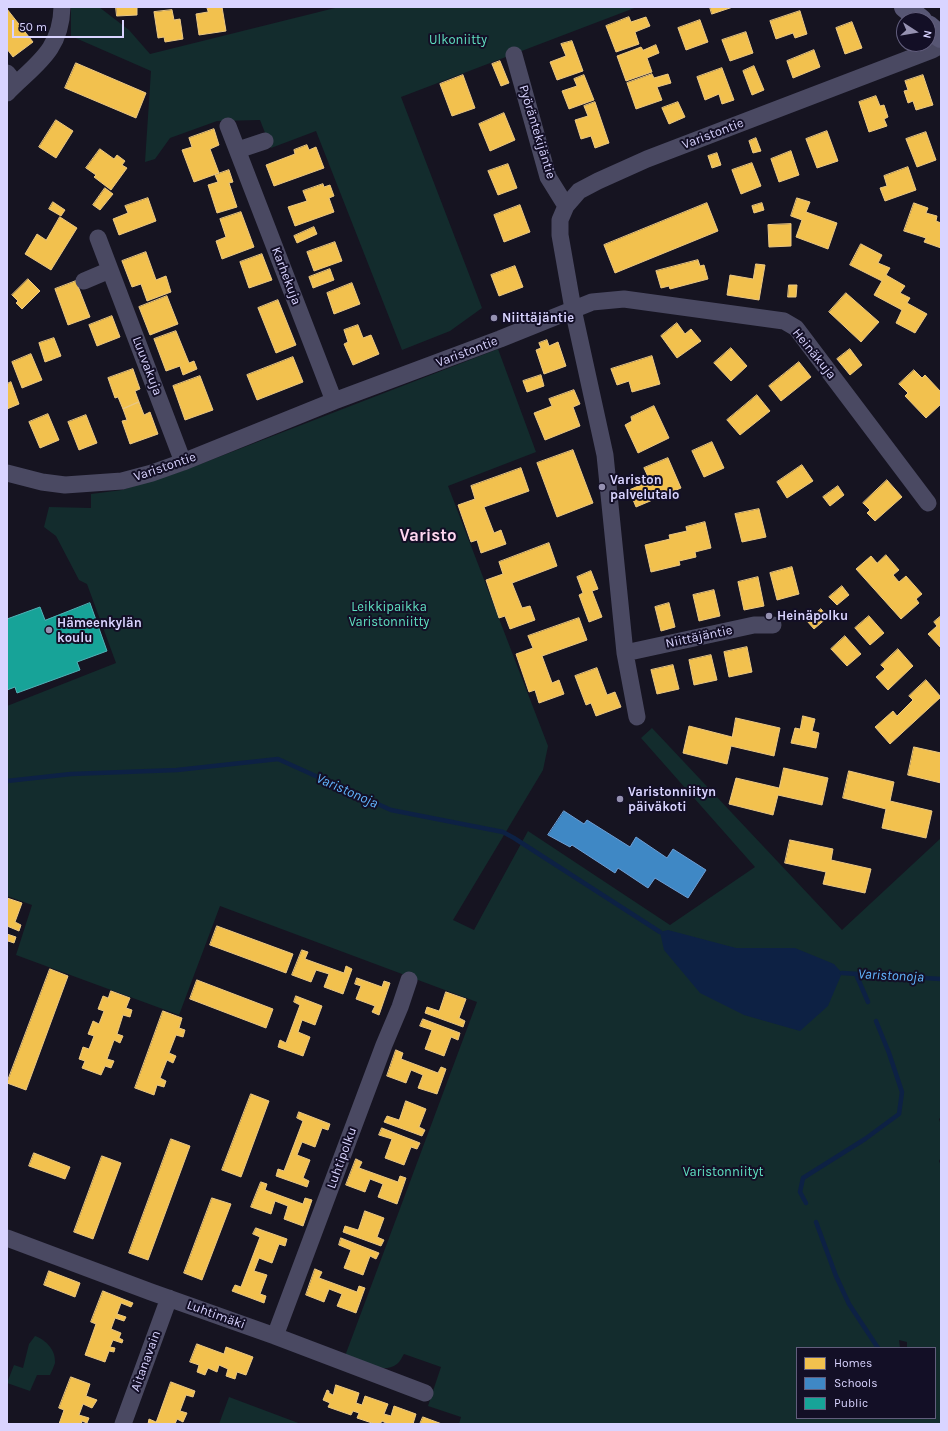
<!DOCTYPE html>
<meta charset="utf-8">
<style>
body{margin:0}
#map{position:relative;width:948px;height:1431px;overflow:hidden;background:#161421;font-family:Karla,sans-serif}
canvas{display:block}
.frame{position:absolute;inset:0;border:8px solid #d9d4ff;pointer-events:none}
.legend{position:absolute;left:796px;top:1347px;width:140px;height:72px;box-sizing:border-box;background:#130f26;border:1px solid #625e7d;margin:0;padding:5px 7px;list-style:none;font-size:12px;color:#d9d4ff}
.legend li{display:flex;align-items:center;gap:8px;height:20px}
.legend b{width:20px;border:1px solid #625e7d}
.north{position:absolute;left:896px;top:12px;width:40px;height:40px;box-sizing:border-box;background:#130f26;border:1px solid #625e7d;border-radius:50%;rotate:102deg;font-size:11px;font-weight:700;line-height:16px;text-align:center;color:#d9d4ff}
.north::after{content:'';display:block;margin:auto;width:14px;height:18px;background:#9591b1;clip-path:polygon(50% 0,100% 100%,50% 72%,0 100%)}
.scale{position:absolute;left:12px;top:20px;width:112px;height:18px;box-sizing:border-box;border:2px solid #d9d4ff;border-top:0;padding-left:5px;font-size:12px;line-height:14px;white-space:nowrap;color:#d9d4ff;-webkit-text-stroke:3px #130f26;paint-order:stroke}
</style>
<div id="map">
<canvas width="948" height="1431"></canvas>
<div class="frame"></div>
<ul class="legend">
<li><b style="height:11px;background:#f2c14e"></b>Homes</li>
<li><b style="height:11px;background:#3f88c5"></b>Schools</li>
<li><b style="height:11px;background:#17a398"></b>Public</li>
</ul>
<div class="north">N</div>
<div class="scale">50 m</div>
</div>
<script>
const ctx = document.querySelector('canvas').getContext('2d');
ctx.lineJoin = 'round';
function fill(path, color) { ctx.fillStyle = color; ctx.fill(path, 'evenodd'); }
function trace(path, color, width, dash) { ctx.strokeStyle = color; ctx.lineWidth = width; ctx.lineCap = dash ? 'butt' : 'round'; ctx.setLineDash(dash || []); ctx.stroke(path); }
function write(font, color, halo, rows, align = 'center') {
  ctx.font = font + ' Karla,sans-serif'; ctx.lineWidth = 4; ctx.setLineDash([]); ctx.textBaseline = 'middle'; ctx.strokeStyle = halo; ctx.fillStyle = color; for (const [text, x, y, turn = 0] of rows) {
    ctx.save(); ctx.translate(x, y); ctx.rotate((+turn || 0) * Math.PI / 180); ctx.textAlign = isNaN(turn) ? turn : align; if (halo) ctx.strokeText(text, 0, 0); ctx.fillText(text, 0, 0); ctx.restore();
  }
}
fill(new Path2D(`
 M71 7H99L129 30 150 54 339 7H637L401 97 482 308 450 331 402 350 316 131 271 148 260 120 217 121 170 138 155 159 145 162 151 71 71 36Z
 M498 349 536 452 448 486 548 746 543 770 453 920 474 930 528 831 670 925 755 867 641 738 652 728 842 930 941 838V1117L939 1119 941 1125V1157L939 1161 941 1166V1424H459L461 1417 428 1406 441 1367 404 1354C402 1357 400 1362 397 1364 382 1375 360 1361 345 1356L477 1002 220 906 179 1015 16 955 32 905 7 896V706L116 663 87 584 79 580 56 536 44 527 49 507 91 508V494L122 490 185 470ZM899 1340 907 1342V1348H935V1418H797V1348H900Z
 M35 1336C46 1340 56 1350 55 1363 54 1366 52 1371 50 1375H37L30 1391 7 1383 14 1365 23 1368 29 1344Z
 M229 1397 301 1424H219Z`), '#132c2d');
fill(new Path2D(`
 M668 930 736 948H795L834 964 842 973 828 1006 800 1031 744 1015 700 993 664 950 660 932Z`), '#0d2144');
const homes = new Path2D(`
 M116 7H137V15L117 16Z
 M207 7H222L226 31 199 35 196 14 208 12Z
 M710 7H733L712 14Z
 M7 9 33 42 13 57 7 49Z
 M172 10 174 20 180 19 183 39 165 42 164 37 158 38 154 12Z
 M800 11 807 34 795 38 793 33 776 39 770 21Z
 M629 17 631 22 646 17 650 26 635 32 639 44 616 52 606 26Z
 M700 20 708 42 686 50 678 28Z
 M852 22 862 48 845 54 836 28Z
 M746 32 753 53 730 61 722 40Z
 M572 41 583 71 557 80 550 62 566 56 561 44Z
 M656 45 659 53 647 58 652 72 626 81 617 56 641 47 643 50Z
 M814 50 820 67 793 78 787 61Z
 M500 61 509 83 501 86 492 64Z
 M76 63 146 93 136 118 65 88Z
 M754 66 764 90 752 95 743 71Z
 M722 68 734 100 722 104 719 94 705 100 697 77Z
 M652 74 654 78 668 74 671 83 657 87 662 100 636 109 627 83Z
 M463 75 475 108 452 116 440 84Z
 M584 75 594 100 569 109 562 91 577 86 574 79Z
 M923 75 933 105 916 110 913 101 908 103 904 91 908 90 905 81Z
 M876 96 880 106 884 105 888 117 884 119 887 126 869 132 859 102Z
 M595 102 609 143 595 148 591 136 581 139 575 120 588 116 584 106Z
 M678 102 685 117 669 124 662 108Z
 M504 113 515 140 490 151 479 124Z
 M56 120 73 131 56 158 39 147Z
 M214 129 219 145 210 149 219 173 194 182 182 150 192 147 189 138Z
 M827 131 838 161 817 168 806 139Z
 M926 132 936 160 917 167 906 139Z
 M756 138 761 151 753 153 749 141Z
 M307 145 309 150 316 147 324 168 274 186 266 165 295 154 294 150Z
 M100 149 114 159 117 155 125 161 122 165 127 168 111 190 94 177 96 175 86 168Z
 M791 151 799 175 779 182 771 159Z
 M717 153 721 165 712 168 708 156Z
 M752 163 761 186 741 194 732 170Z
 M508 164 517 188 498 195 488 171Z
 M908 167 916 190 885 201 880 188 887 186 884 176Z
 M229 170 233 182 229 183 237 207 217 213 208 185 218 182 215 175Z
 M323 184 324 187 330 185 334 196 329 198 334 212 295 226 288 207 307 201 303 191Z
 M105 188 113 194 100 210 93 205Z
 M148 198 156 221 119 235 113 219 128 213 125 206Z
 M797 198 810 202 806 212 837 223 828 249 796 237 802 220 791 216Z
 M53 202 65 210 61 216 49 209Z
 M707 203 718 231 615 273 604 245Z
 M762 203 764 210 754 213 752 206Z
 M914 203 928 208 926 213 937 216 936 221 941 223V248L924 242 926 238 904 231Z
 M520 205 530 232 504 242 494 215Z
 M241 212 254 247 222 259 216 241 226 237 220 219Z
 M60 217 77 228 51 270 25 254 37 234 46 240Z
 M791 224V246L769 247 768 225Z
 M314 227 317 234 297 243 294 236Z
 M335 242 342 261 314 271 307 252Z
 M861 244 882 255 878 263 890 268 886 275 905 286 900 293 910 298 907 303 927 314 915 333 896 323 902 310 874 295 882 281 850 265Z
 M146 252 156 280 166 276 171 292 147 301 141 284 132 287 122 261Z
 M262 254 272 280 249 288 240 262Z
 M698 260 700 266 704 265 708 279 670 289 669 286 661 288 656 271Z
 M756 264 765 265 759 300 727 295 730 275 753 279Z
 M515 266 523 287 499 296 491 275Z
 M330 269 334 280 313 288 309 277Z
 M28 279 40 291 22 309 16 303 18 301 12 295Z
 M76 281 90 317 68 325 55 289Z
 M352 283 360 304 334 314 327 293Z
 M789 285H797L796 297H788Z
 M846 293 879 322 861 342 829 312Z
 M167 296 178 324 150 335 139 307Z
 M278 300 296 345 276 353 258 308Z
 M112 316 120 337 97 346 89 325Z
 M677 323 685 334 691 329 701 341 677 358 661 336Z
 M358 325 363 338 371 335 379 354 353 365 344 344 348 342 344 330Z
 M176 331 189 363 194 361 197 369 183 375 180 366 166 371 154 339Z
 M54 338 61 356 45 362 39 343Z
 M547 340 549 346 558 342 566 366 544 374 536 350 541 348 539 343Z
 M731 348 747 366 731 381 714 363Z
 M850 349 862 365 850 375 837 359Z
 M31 354 42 380 22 388 12 362Z
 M652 356 660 384 632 392 629 381 617 385 611 369Z
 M293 357 303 382 257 400 247 375Z
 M799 362 811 377 781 401 769 386Z
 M133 369 140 389 135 391 139 402 123 409 118 397 115 398 108 378Z
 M914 370 922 378 925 375 941 392V404L926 418 905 396 908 393 899 384Z
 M541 375 544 386 527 392 523 381Z
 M200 376 213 410 185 420 173 386Z
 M11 382 19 404 7 409V384Z
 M574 390 580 404 573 407 580 426 545 440 534 413 552 406 549 399Z
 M757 395 770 411 740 435 727 420Z
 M139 402 144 415 150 412 158 434 130 444 122 421 127 420 123 409Z
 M654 406 669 438 638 453 625 425 632 421 631 417Z
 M48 414 59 440 40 448 29 422Z
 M86 415 97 443 79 450 68 422Z
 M712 442 724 468 704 477 692 451Z
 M573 450 593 503 557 517 537 463Z
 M668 458 681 488 636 507 629 490 650 481 644 468Z
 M802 465 813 481 787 498 777 482Z
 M521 468 529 491 484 507 494 533 501 530 506 544 481 553 477 540 471 542 458 505 475 499 471 486Z
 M887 480 902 497 875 521 867 513 870 510 863 503Z
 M838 486 844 495 830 506 823 497Z
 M759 509 766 537 742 542 735 514Z
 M705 522 711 548 695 552 696 557 679 561 680 565 651 572 645 545 670 539 669 535 687 531 686 527Z
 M549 543 557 566 512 583 522 608 530 606 535 620 510 629 505 616 499 618 486 580 503 574 499 562Z
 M886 555 899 570 893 575 899 582 906 576 922 594 916 599 919 603 901 619 856 569 871 556 877 563Z
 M792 567 799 594 777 600 770 573Z
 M591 571 598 589 592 591 602 617 589 622 579 595 583 593 577 577Z
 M758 577 764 606 744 610 738 582Z
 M842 586 849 595 837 605 829 597Z
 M714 590 720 616 699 621 693 595Z
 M669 603 675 627 661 631 655 607Z
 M821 609 828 617 814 629 807 621Z
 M869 616 884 633 870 645 855 628Z
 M941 616V648L928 634 937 626 934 622Z
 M579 618 587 640 542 656 552 683 559 680 564 694 539 703 535 690 529 692 516 654 533 648 528 636Z
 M845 636 861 654 847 666 831 649Z
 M747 647 752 672 729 677 724 652Z
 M898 649 913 666 888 690 876 677 885 669 881 665Z
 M711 655 717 680 694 685 689 660Z
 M673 665 679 689 657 694 651 670Z
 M597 668 607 695 615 692 621 707 596 716 591 703 586 705 575 676Z
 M926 680 941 697 890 744 875 727 893 711 897 716 913 700 909 696Z
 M803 716 815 719 812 731 819 733 816 748 791 743 795 728 800 729Z
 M736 718 780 728 774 756 731 746 727 764 683 753 689 726 732 737Z
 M914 747 941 753V783L908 775Z
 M784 768 828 778 822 805 778 795 773 815 729 804 736 778 779 788Z
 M849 771 894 782 890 801 932 811 926 838 882 828 886 809 843 798Z
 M790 840 833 849 831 860 871 869 865 893 823 884 826 872 785 863Z
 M7 898 22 903 15 922 21 925 19 931 7 926Z
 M217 926 293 954 286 973 210 945Z
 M7 934 16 937 14 943 8 941 7 943Z
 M302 950 308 952 305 959 344 973 346 966 352 969 343 994 324 987 329 974 316 970 311 982 292 975Z
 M50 969 68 976 26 1090 7 1083Z
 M357 978 382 987 384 981 390 983 379 1015 372 1012 375 1006 356 999 361 986 355 984Z
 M197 980 273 1009 266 1028 190 999Z
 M111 991 130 998 126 1008 132 1010 130 1017 123 1015 117 1034 123 1036 120 1043 114 1040 107 1059 114 1061 111 1068 105 1066 101 1075 82 1068 85 1061 79 1059 83 1047 89 1049 94 1036 88 1034 93 1021 99 1024 104 1011 98 1009 103 996 108 998Z
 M446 992 466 999 459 1018 465 1021 463 1027 425 1013 427 1007 439 1011Z
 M296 996 322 1006 315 1025 302 1020 298 1032 310 1037 303 1056 278 1047 280 1040 286 1043 300 1005 294 1002Z
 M163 1011 182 1018 179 1028 185 1030 183 1037 176 1035 169 1053 176 1056 173 1063 167 1060 160 1078 166 1081 164 1087 157 1085 154 1095 135 1088Z
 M423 1019 460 1033 458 1040 451 1037 444 1056 425 1049 432 1030 420 1026Z
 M396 1050 403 1053 401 1059 438 1073 441 1067 446 1069 437 1094 418 1088 423 1075 411 1070 406 1083 387 1076Z
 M251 1094 269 1101 241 1177 222 1170Z
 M406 1101 426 1109 419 1127 425 1130 422 1136 384 1122 387 1116 399 1120Z
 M299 1112 330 1124 328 1130 322 1128 315 1147 302 1142 297 1155 310 1160 303 1178 309 1181 307 1187 276 1176 278 1169 284 1171 303 1121 297 1118Z
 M382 1128 420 1143 417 1149 411 1147 404 1165 385 1158 392 1139 379 1135Z
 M171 1139 190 1146 148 1260 129 1253Z
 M34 1153 70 1167 65 1179 29 1166Z
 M102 1156 121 1163 93 1239 74 1232Z
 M356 1159 362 1162 359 1168 398 1182 400 1176 406 1178 397 1204 378 1197 383 1184 370 1179 365 1192 346 1185Z
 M261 1182 267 1184 265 1190 303 1204 305 1198 312 1200 303 1226 284 1219 288 1206 275 1201 271 1214 251 1207Z
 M212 1198 231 1204 202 1280 184 1273Z
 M365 1211 384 1218 377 1237 384 1240 381 1246 343 1232 345 1226 358 1230Z
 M256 1228 287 1239 285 1246 279 1244 272 1263 259 1258 254 1271 267 1275 260 1294 266 1296 264 1303 232 1291 235 1285 241 1287 260 1237 253 1234Z
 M341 1238 379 1253 376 1259 370 1256 363 1275 344 1268 351 1250 339 1245Z
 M315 1269 322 1272 319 1278 357 1292 359 1286 365 1288 356 1313 337 1306 342 1294 329 1289 324 1302 306 1295Z
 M49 1271 80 1283 75 1297 44 1285Z
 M103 1291 133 1303 131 1307 121 1303 117 1314 126 1317 124 1321 115 1318 111 1329 121 1333 119 1338 123 1340 122 1343 113 1340 110 1347 115 1348 114 1352 109 1351 105 1362 85 1355 96 1324 91 1322Z
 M197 1344 224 1354 226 1347 253 1357 246 1375 237 1372 235 1379 226 1376 228 1369 219 1365 217 1372 208 1368 205 1375 197 1372 199 1365 190 1362Z
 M71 1377 90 1384 86 1396 97 1400 92 1408 83 1404 79 1415 89 1418 87 1423 82 1421 81 1424H59L64 1410 59 1408Z
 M171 1382 195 1391 193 1397 186 1395 180 1411 187 1413 183 1422 177 1419 175 1424H148L149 1419 156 1422Z
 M336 1385 359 1393 356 1403 362 1405 365 1396 388 1404 384 1414 391 1416 394 1406 416 1414 413 1424H388L382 1421 380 1424H375L357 1418 359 1413 353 1411 351 1415 328 1407 330 1403 323 1400 327 1390 329 1391V1393L333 1395Z
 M423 1417 442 1424H420Z`);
fill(homes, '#f2c14e');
trace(homes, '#eac783', 1);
const schools = new Path2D(`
 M564 811 584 824 587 820 630 847 636 837 667 858 673 849 706 870 688 898 655 878 648 888 618 868 615 873 572 845 570 847 548 835Z`);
fill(schools, '#3f88c5');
trace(schools, '#6d9fd6', 1);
const public = new Path2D(`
 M90 603 107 651 77 662 80 670 17 693 15 687 7 690V619L40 607 45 620Z`);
fill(public, '#17a398');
trace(public, '#51b2b7', 1);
trace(new Path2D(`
 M7 781 71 774 177 770 278 759 391 810 503 832 514 838 660 932
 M842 973 941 979
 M856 974 868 1002
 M806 1203 800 1192 803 1178 865 1139 899 1114 902 1092 889 1053 876 1021
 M816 1222 836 1276 849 1304 878 1348`), '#0d2144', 4.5);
trace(new Path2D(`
 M514 55 548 177 566 206
 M7 73 16 84
 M7 93C34 65 61 52 62 7
 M228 126 334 401
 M238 150 265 141
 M98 238 183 462
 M84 281 110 270
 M7 473 42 482 65 485 122 481 152 473 183 462 334 401 500 339 592 302 624 299 784 321 796 328 928 503
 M625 653 754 625H773
 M637 717 625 653 605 455 573 309 560 235V220L566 206 579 191 598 181 647 159 932 50 941 45
 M7 1238 151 1292 275 1336 425 1393
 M275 1336 384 1045 400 1007 409 980
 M123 1424 169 1298`), '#4a4962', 17);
trace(new Path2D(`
 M905 7 921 20
 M928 26 941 37`), '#575674', 22);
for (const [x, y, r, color] of [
 [494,318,4,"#9591b1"],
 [602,487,4,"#9591b1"],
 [769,616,4,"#9591b1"],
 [49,630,4,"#9591b1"],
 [620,799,4,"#9591b1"]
]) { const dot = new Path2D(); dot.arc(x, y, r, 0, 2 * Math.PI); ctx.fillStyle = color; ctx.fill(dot); trace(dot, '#130f26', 1.5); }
write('13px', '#5fe0c0', '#130f26', [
 ["Ulkoniitty",458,40],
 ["Leikkipaikka",389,607],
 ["Varistonniitty",389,622],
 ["Varistonniityt",723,1172]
]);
write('13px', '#d9d4ff', '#130f26', [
 ["Pyöräntekijäntie",537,132,73],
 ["Varistontie",713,134,-21],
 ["Karhekuja",286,276,69],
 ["Varistontie",467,352,-21],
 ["Heinäkuja",814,354,51],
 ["Luuvakuja",147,366,69],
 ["Varistontie",165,467,-19],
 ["Niittäjäntie",699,637,-12],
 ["Luhtipolku",342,1158,-70],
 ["Luhtimäki",216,1315,20],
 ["Aitanavain",146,1361,-70]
]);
write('bold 13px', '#d9d4ff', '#130f26', [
 ["Niittäjäntie",502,318],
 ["Variston",610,480],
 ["palvelutalo",610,495],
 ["Heinäpolku",777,616],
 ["Hämeenkylän",57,623],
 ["koulu",57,638],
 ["Varistonniityn",628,792],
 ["päiväkoti",628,807]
], 'left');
write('italic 14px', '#62b6ff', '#130f26', [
 ["Varistonoja",347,791,24],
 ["Varistonoja",891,976,3]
]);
write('bold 17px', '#ffd6f0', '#130f26', [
 ["Varisto",428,536]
]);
</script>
